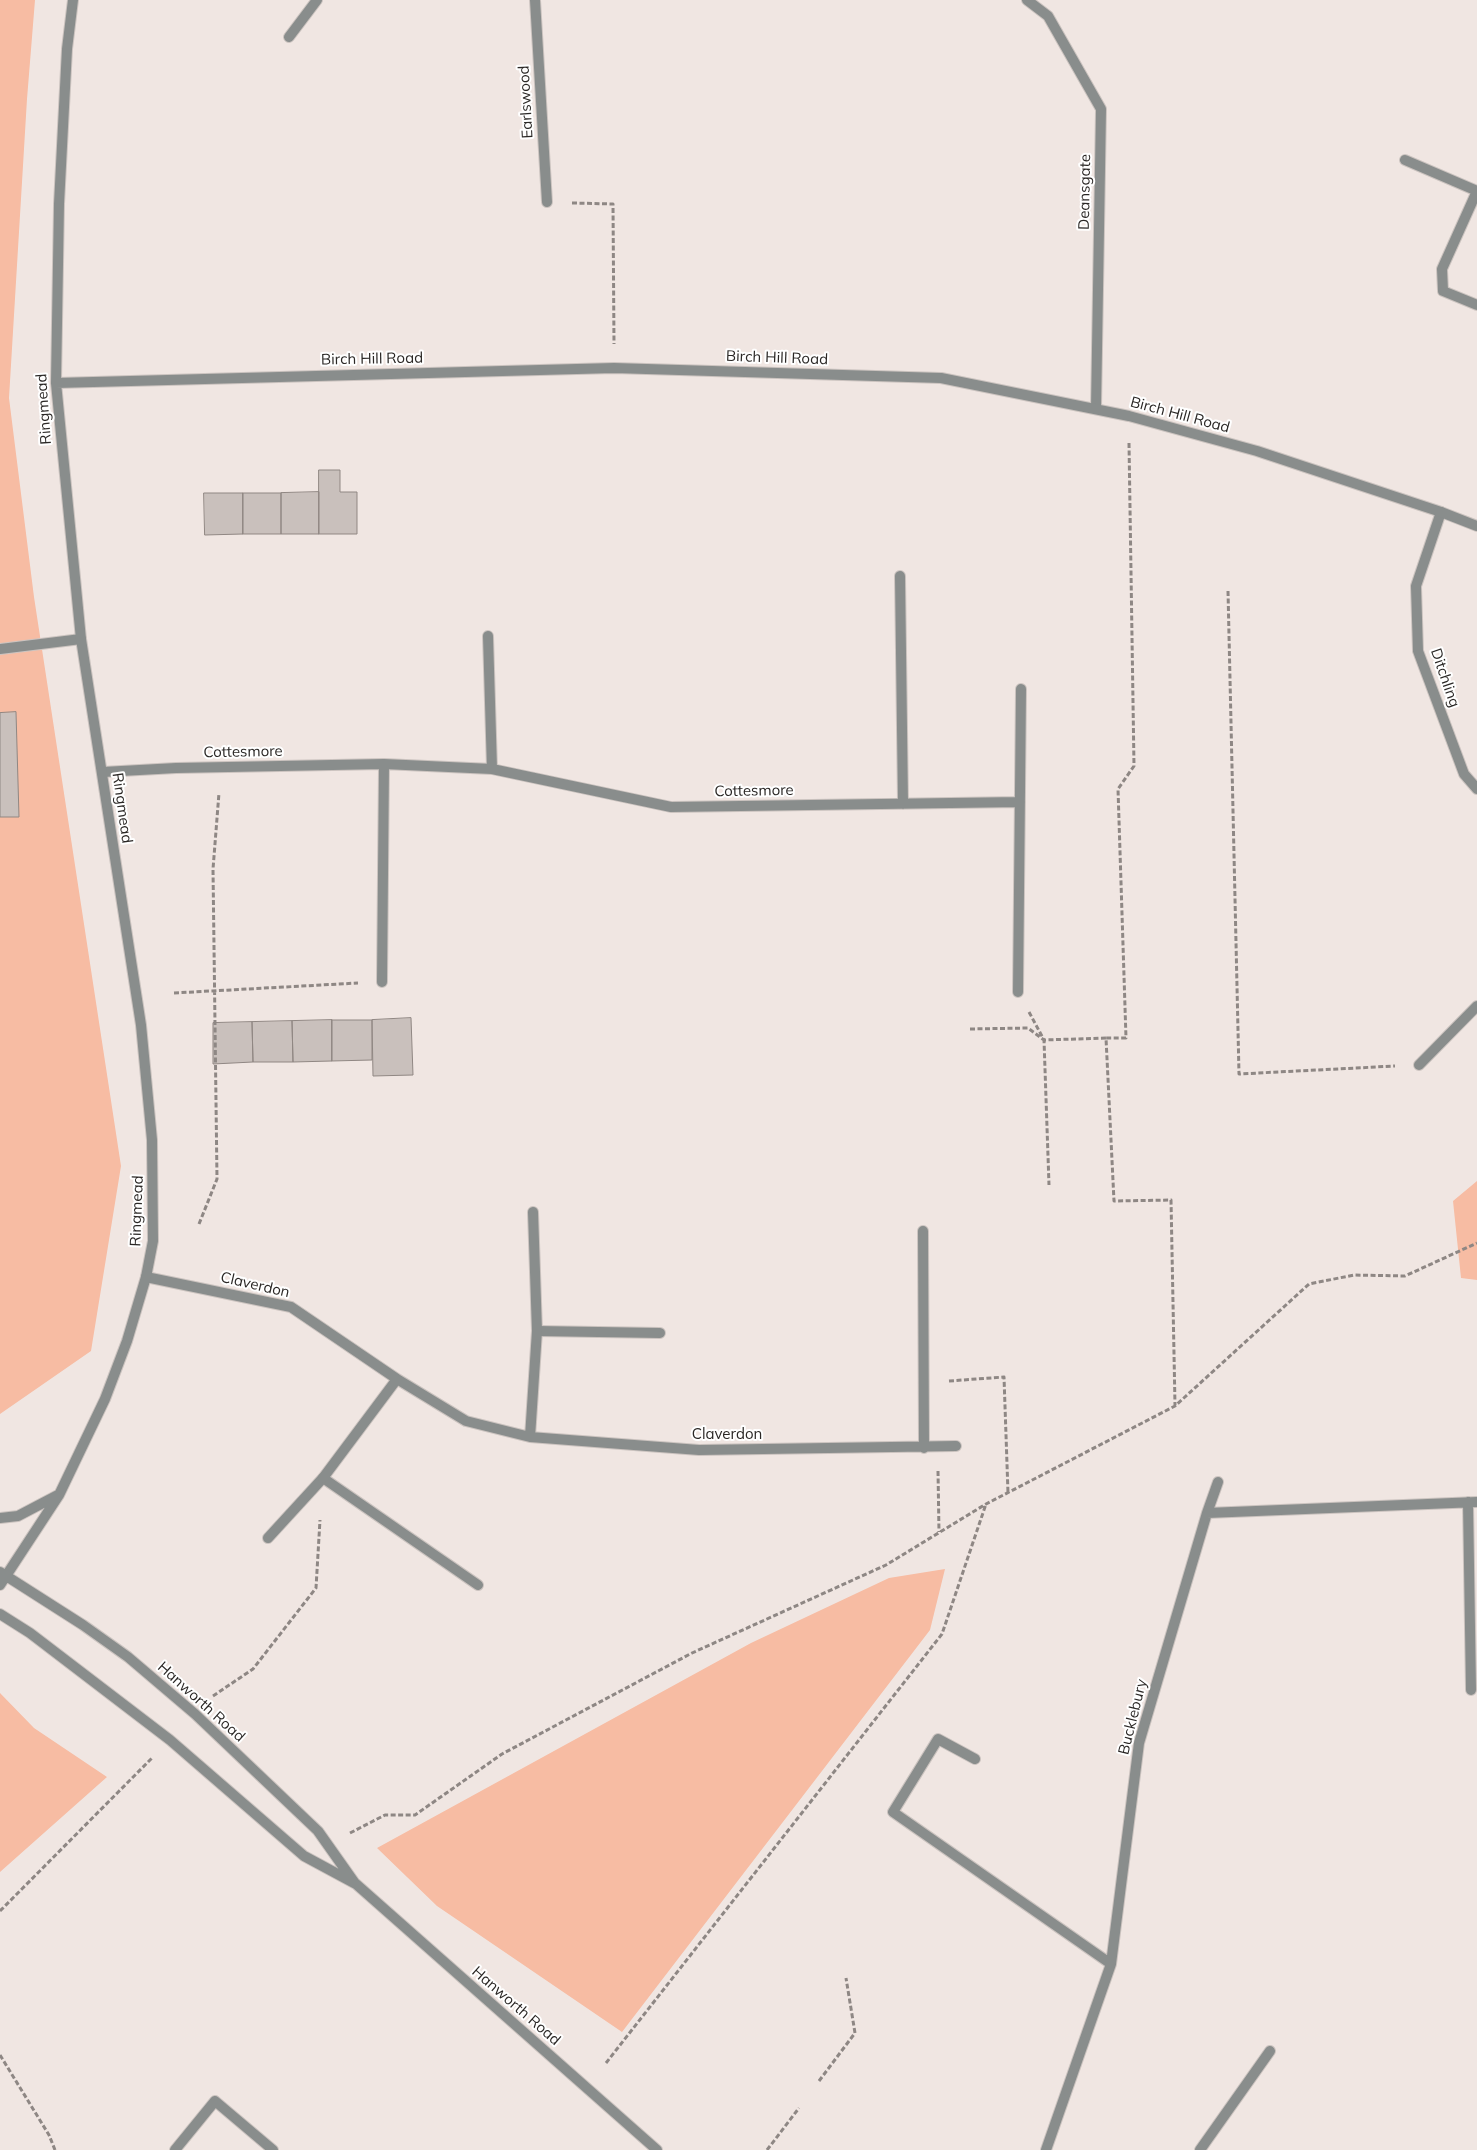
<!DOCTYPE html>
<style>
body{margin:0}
canvas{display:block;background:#f0e6e2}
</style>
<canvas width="1477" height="2150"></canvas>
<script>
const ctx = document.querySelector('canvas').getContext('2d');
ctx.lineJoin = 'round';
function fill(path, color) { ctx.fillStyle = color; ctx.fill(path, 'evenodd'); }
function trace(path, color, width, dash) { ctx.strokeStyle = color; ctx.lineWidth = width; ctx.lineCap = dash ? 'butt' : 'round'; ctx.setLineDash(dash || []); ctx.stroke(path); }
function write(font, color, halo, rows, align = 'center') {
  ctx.font = font + ' Mulish,sans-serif'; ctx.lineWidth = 4; ctx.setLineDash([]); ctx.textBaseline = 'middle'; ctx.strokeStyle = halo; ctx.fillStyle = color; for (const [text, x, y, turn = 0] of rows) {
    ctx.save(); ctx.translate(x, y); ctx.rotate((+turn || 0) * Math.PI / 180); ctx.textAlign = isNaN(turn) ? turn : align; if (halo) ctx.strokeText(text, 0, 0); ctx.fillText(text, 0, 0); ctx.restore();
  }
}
fill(new Path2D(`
 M0 0H35L27 99 9 398 34 597 121 1166 91 1351 0 1414Z
 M1477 1181V1280L1461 1278 1453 1201Z
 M945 1569 930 1630 622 2032 437 1906 377 1848 751 1643 889 1578Z
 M0 1693 34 1728 107 1777 0 1872Z`), '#f7bca3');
const building = new Path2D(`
 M319 470H340V492H357V534H319Z
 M319 492V534H281V493Z
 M204 493H243V534L205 535Z
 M243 493H281V534H243Z
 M16 712 19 817H0V713Z
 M411 1018 413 1075 373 1076 372 1020Z
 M332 1020V1061L293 1062 292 1021Z
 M332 1020H372V1060L332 1061Z
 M292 1021 293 1062H253L252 1022Z
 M252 1022 253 1062 213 1064V1023Z`);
fill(building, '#c9c0bc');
trace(building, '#908783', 1);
const service = new Path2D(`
 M0 649 81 639
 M537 1331 660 1333
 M268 1538 323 1478 478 1585`);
const minor = new Path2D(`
 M535 0 547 202
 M1027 0 1048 16 1101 109 1096 409
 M289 37 317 0
 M1405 160 1477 191
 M1477 191 1442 269 1443 291 1477 305
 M1441 512 1416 586 1418 651 1464 774 1477 789
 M900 576 903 804
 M488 636 492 769
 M103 772 176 768 384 764 492 769 671 807 1020 802
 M382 982 384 764
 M1018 992 1021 689
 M1419 1065 1477 1006
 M923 1231 924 1448
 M146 1277 291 1307 397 1379 466 1421 530 1437 699 1450 956 1446
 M530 1437 537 1331 533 1212
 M323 1478 397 1379
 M1468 1502 1471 1690
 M1207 1513 1218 1482
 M975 1759 938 1739 893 1812 1111 1964
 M175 2150 215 2101 273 2150
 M1046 2150 1111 1964 1139 1743 1207 1513 1477 1502
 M1200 2150 1270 2051`);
const tertiary = new Path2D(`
 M56 383 614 368 941 378 1129 416 1257 451 1441 512 1477 526
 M0 1518 18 1516 58 1495
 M0 1572 83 1625 128 1657 195 1714 318 1831 354 1882
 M0 1585 59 1495 105 1399 127 1341 146 1277 153 1241 152 1140 141 1025 81 639 56 383 59 204 67 49 73 0
 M0 1614 30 1633 170 1740 304 1856 356 1884 657 2150`);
trace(service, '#ccc4c0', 12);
trace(minor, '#ccc4c0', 12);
trace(tertiary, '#ccc4c0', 12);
trace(new Path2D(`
 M572 203 613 204 614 344
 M1129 443 1134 766 1118 789 1126 1038H1106L1114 1201 1171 1200 1175 1405
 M1228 591 1239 1074 1395 1066
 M174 993 358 983
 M1029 1012 1044 1040 1049 1185
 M970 1029 1028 1028 1044 1040 1106 1038
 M199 1224 217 1179 213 869 219 793
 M949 1381 1004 1377 1008 1493
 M938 1471 939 1532
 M213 1696 253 1669 316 1588 320 1520
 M350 1833 385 1815H415L502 1754 692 1653 886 1565 986 1504 1175 1406 1309 1284 1354 1275 1405 1276 1477 1243
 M0 1911 152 1758
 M0 2055 49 2135 55 2150
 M606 2063 942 1634 986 1504
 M819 2081 855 2033 846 1978
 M767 2150 799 2108`), '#8e8784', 3, [5, 2.5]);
trace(service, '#898d8c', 10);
trace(minor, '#898d8c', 10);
trace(tertiary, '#898d8c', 10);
write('15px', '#2a2725', '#fff', [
 ["Earlswood",526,102,-93],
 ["Deansgate",1085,192,-89],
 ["Birch Hill Road",777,358,2],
 ["Birch Hill Road",372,359,-1],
 ["Ringmead",44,409,-94],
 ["Birch Hill Road",1180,415,15],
 ["Ditchling",1445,678,71],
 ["Cottesmore",243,752,-1],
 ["Cottesmore",754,791,-1],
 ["Ringmead",122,808,82],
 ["Ringmead",137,1211,-88],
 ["Claverdon",255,1285,13],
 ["Claverdon",727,1434],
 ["Hanworth Road",201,1702,42],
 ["Bucklebury",1133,1717,-76],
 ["Hanworth Road",516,2006,41]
]);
</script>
